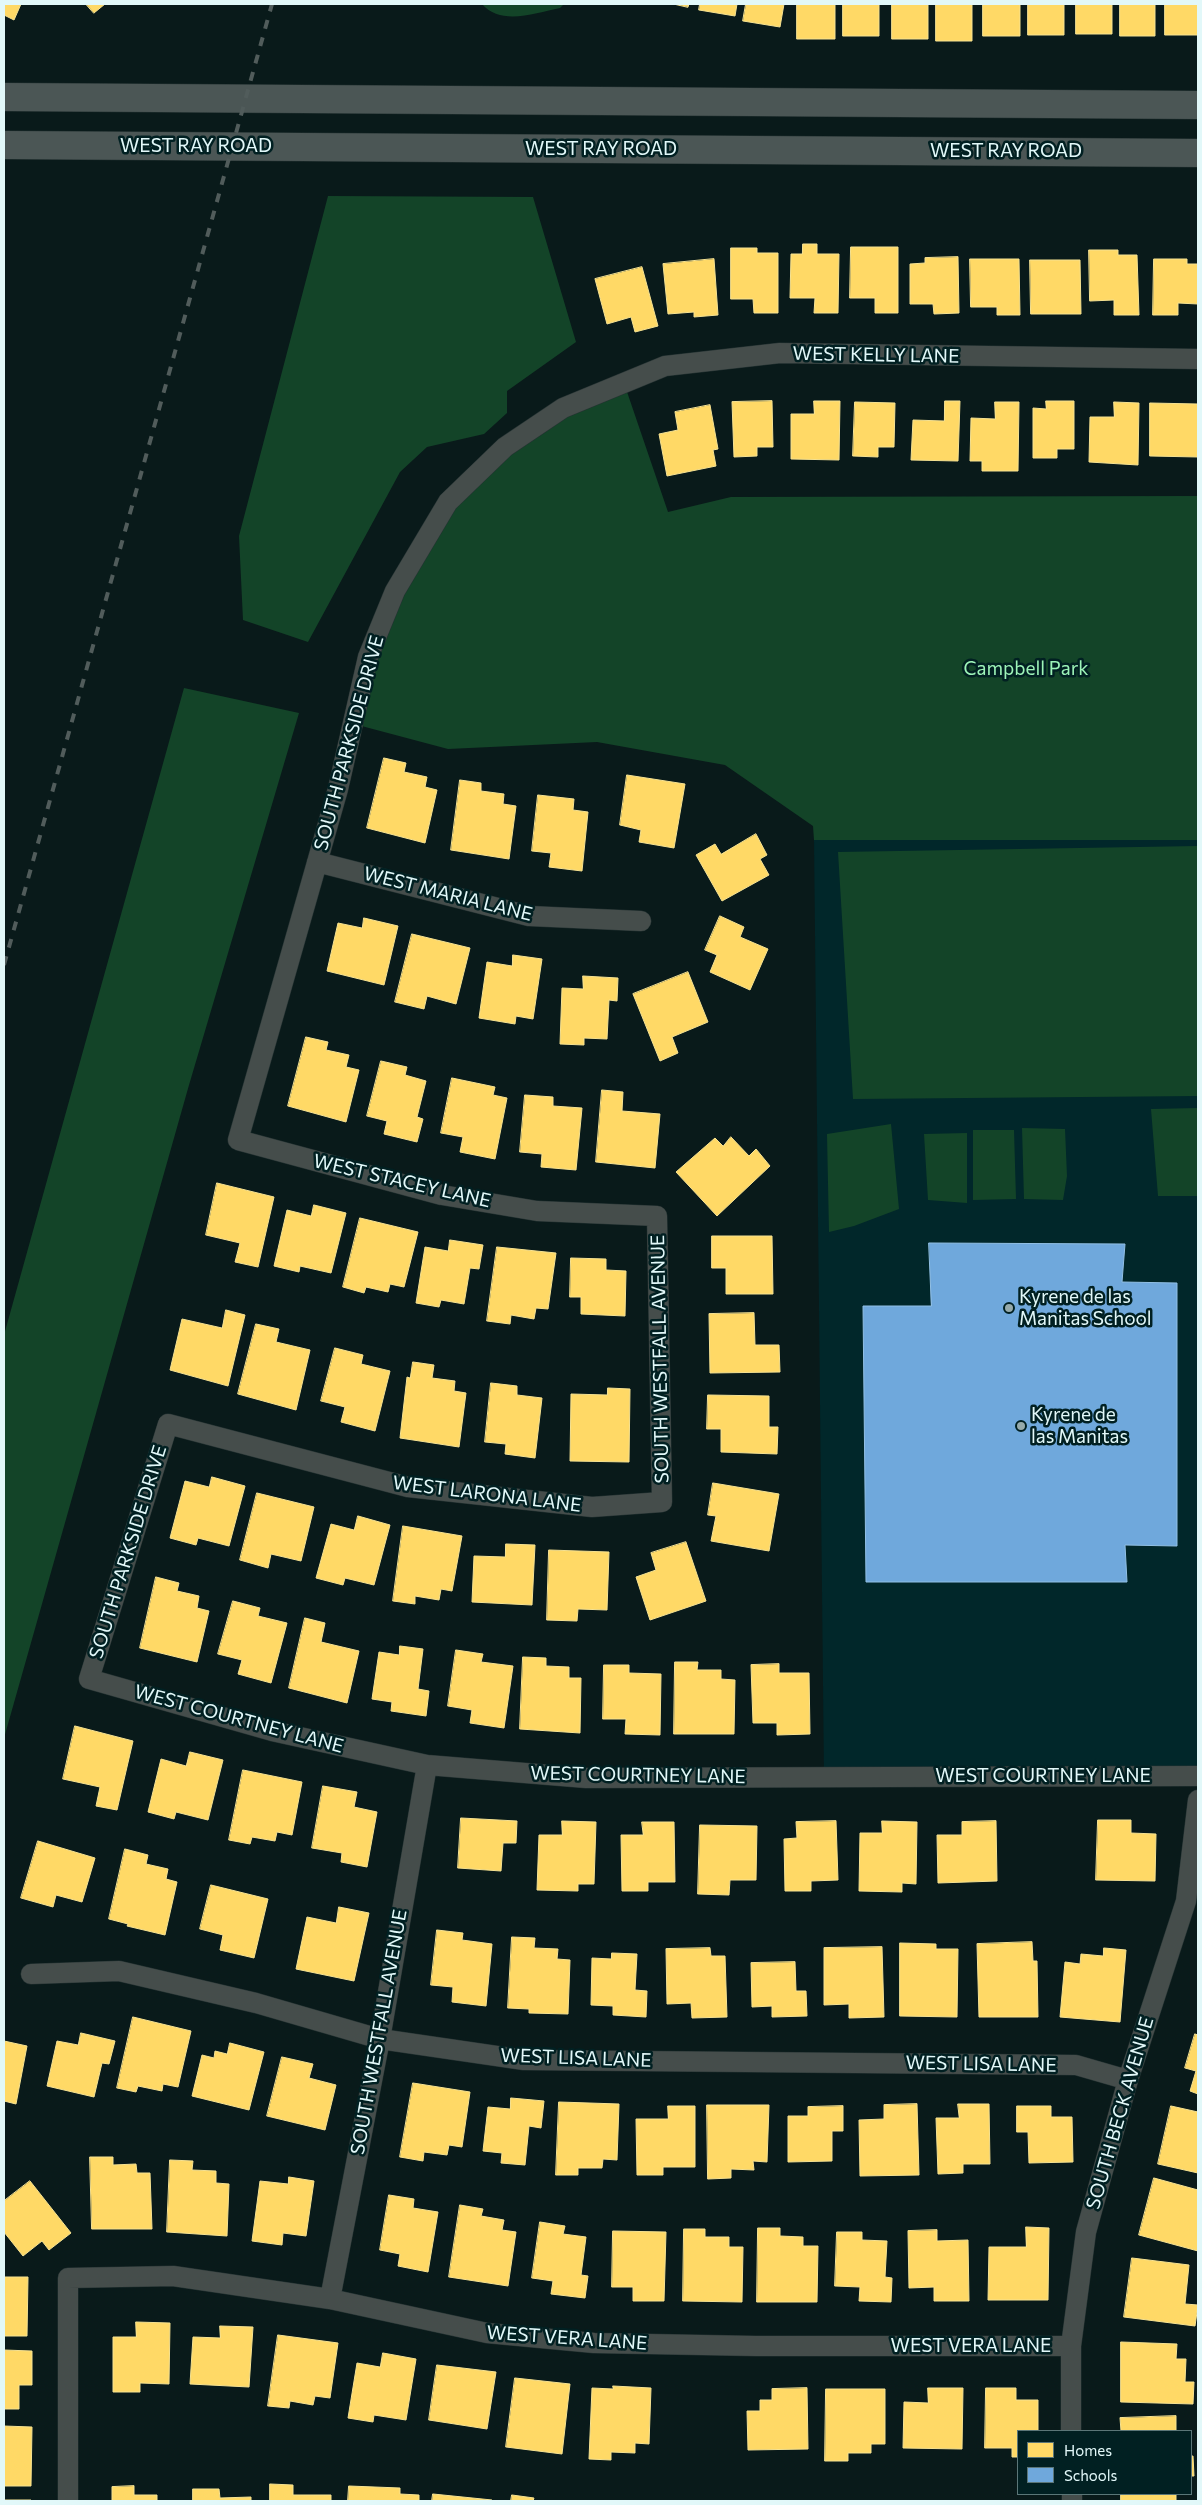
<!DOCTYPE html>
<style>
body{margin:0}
#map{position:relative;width:1202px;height:2505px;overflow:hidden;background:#091a1a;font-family:Commissioner,sans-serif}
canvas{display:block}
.frame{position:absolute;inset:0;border:5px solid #e2f8f9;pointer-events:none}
.legend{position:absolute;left:1017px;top:2430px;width:175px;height:65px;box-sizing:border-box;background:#012022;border:1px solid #5b7678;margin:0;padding:6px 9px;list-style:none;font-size:15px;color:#e2f8f9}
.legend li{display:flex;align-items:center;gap:10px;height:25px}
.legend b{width:25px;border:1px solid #5b7678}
</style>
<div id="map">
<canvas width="1202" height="2505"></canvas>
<div class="frame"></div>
<ul class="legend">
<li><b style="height:14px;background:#ffd966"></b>Homes</li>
<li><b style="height:14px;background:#6fa8dc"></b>Schools</li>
</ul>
</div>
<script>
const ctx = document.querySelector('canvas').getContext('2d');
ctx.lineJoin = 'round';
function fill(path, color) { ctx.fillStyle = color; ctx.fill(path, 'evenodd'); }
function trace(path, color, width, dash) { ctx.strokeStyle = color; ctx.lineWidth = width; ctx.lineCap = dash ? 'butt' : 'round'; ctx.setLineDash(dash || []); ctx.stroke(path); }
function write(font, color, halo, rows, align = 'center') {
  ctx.font = font + ' Commissioner,sans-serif'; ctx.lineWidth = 5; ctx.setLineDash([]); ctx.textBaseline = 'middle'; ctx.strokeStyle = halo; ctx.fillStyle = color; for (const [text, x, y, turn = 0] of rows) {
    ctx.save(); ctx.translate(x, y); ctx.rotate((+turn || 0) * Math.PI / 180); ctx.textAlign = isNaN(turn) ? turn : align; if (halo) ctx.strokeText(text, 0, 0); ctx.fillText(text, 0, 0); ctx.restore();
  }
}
fill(new Path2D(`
 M814 840H1198V1776L824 1777Z`), '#01272a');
fill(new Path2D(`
 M482 4H564L560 8C535 13 501 26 482 4Z
 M328 196 533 197 576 342 507 391V413L484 434 427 447 400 472 308 642 243 620 239 536Z
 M624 383 668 512 731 497 1198 496V840H814L813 826 725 765 597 742 448 749 354 724 368 657 448 502 505 447Z
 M184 688 299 713 189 1085 4 1738V1335Z
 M1198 846V1096L853 1099 838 852Z
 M1198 1108V1196H1158L1151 1109Z
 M891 1124 899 1209 854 1226 829 1232 827 1134Z
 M1022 1128 1065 1129 1067 1176 1063 1200 1024 1199Z
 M973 1130H1014L1016 1199 973 1200Z
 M967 1133V1203L928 1200 924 1134Z`), '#134428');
const homes = new Path2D(`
 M4 4H21L14 20 4 15Z
 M86 4H105L94 13Z
 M674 4H689L688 7Z
 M700 4H737L735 16 699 10Z
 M746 4H784L780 27 743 21Z
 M797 4H835V39H797Z
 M843 4H879V36H843Z
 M892 4H928V39H892Z
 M936 4H972V41H936Z
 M983 4H1020V36H983Z
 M1028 4H1064V35H1028Z
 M1076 4H1112V34H1076Z
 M1120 4H1155V36H1120Z
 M1165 4H1198V35H1165Z
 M803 244H817V254H839L838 313H814L815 298H790L791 254H802Z
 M851 247H898V313H875V298H850Z
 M731 248H757V253H778V313H754L753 299H731Z
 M1089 250H1118V255H1137L1139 315H1114V300L1090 301Z
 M958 257 959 313 934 314 933 304H910V264L925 263V258Z
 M714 259 718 315 694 317V312L668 314 663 264Z
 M970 259H1019L1020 315H997V307H971Z
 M1154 259H1187V264H1198V304L1178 303V315H1153Z
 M1030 260H1080L1081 314H1031Z
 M642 267 658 326 635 332 631 317 607 324 595 279Z
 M772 401 773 447H757V456L734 457 732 402Z
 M814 401H840L839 460 791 459V414H814Z
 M945 401H960L958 461 911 460 913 420 944 421Z
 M1046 401H1074V449H1057V458H1033V408L1046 409Z
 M855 402 895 403 894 447H878V457L853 456Z
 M995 402H1019L1018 471H982V461H970L971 418 995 419Z
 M1114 402 1139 403 1138 465 1089 462 1090 417H1114Z
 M1150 403 1198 404V457L1150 456Z
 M710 405 718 449 713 450 716 466 667 476 659 434 678 430 675 412Z
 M384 758 406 763 404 772 427 777 425 787 437 790 425 843 367 828Z
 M627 775 685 784 674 848 639 842 641 830 620 825Z
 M460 780 481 783V791L504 794 503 804 516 806 509 859 451 850Z
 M538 795 574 799 573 810 588 812 582 871 549 867 551 853 532 851Z
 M756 834 767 855 760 859 769 875 722 901 696 855 715 844 721 854Z
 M720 916 744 927 740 937 768 949 750 990 710 972 717 955 705 950Z
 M364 918 398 926 384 985 327 971 338 923 362 928Z
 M412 934 470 948 456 1004 427 996 424 1009 395 1002Z
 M513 955 542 959 533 1019 516 1016 515 1024 479 1018 487 962 512 966Z
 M688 972 708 1022 672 1037 678 1053 660 1061 633 994Z
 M583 976 618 978 617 1001 609 1000 607 1039 584 1038V1045L560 1044 562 988 583 989Z
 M306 1037 328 1042 326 1050 349 1055 346 1067 359 1070 346 1122 288 1106Z
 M381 1061 407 1067 405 1075 426 1081 417 1117 423 1119 417 1142 384 1134 387 1121 367 1116Z
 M452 1078 495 1087 493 1095 507 1098 495 1159 460 1152 463 1137 441 1133Z
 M602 1090 623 1092 622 1111 660 1114 655 1168 596 1162Z
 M525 1095 553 1097V1106L582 1108 576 1170 541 1167 542 1154 520 1152Z
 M731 1137 749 1156 756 1149 770 1166 717 1216 676 1172 715 1138 723 1146Z
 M217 1183 274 1197 258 1267 235 1262 240 1243 206 1235Z
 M314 1205 346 1213 331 1273 300 1266 299 1272 274 1266 287 1210 311 1216Z
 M360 1218 418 1232 404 1287 390 1284 388 1292 366 1287 364 1293 343 1287Z
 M712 1236H772L773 1294H726V1268H712Z
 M450 1240 483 1245 479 1269 470 1268 464 1304 441 1300 439 1307 416 1303 425 1247 448 1251Z
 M497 1247 556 1253 548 1309 536 1308 534 1319 511 1315 510 1324 487 1321Z
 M571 1258 606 1259V1270L626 1271 625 1316 581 1314V1297H570Z
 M226 1310 245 1315 228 1386 170 1370 182 1319 222 1328Z
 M754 1313 755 1345H779L780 1372 710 1373 709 1314Z
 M256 1324 279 1329 276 1342 310 1350 296 1410 238 1394Z
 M335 1348 363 1355 361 1364 390 1371 375 1431 341 1422 345 1407 321 1401Z
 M413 1362 434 1365 432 1378 455 1381 454 1391 466 1393 459 1447 400 1438 407 1377 410 1378Z
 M491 1383 517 1386V1395L542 1398 535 1458 505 1454 506 1444 485 1442Z
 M608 1388 630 1389 629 1462 570 1461 571 1394 607 1395Z
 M708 1395 769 1396V1427H778L777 1454 721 1452V1429H707Z
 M212 1477 245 1486 229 1546 198 1538 196 1545 170 1538 185 1481 209 1487Z
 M713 1483 779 1494 769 1551 711 1541 716 1516 708 1515Z
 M257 1493 314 1507 301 1561 271 1554 268 1568 240 1560Z
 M358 1516 390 1525 374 1585 345 1578 343 1585 316 1578 331 1524 354 1530Z
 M403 1526 462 1536 452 1591 441 1589 439 1600 415 1596V1604L393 1601Z
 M686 1542 706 1601 650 1620 636 1577 656 1570 651 1553Z
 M506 1544 535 1545 532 1605 472 1602 474 1556 505 1557Z
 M549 1550 609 1552 607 1610 578 1609 577 1621 547 1620Z
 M156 1577 179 1583 177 1591 199 1596 197 1608 209 1611 197 1662 140 1648Z
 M233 1601 260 1608 258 1616 287 1623 271 1683 238 1674 242 1660 218 1654Z
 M305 1618 325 1623 321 1642 359 1651 347 1703 289 1688Z
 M400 1646 423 1649 418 1689 429 1691 426 1716 391 1711 392 1702 372 1699 379 1652 399 1655Z
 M456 1650 483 1654 481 1662 513 1666 504 1728 470 1723 472 1710 448 1706Z
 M523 1657 546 1658V1666L569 1667V1678H581L580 1733 520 1729Z
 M675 1662H698L697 1670H721V1679L735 1680 734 1734H674Z
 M779 1664V1673H809L810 1734 777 1735V1723H753L751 1665Z
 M604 1665H629V1673L661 1674 660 1735 625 1734 626 1719H603Z
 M75 1726 133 1741 117 1810 96 1806 100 1787 63 1779Z
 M190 1752 223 1760 208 1820 176 1812 174 1819 148 1812 161 1759 186 1766Z
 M243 1770 302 1782 292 1835 277 1832 275 1841 252 1837 250 1844 229 1840Z
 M323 1786 357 1792 354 1807 377 1812 367 1867 341 1862 342 1853 312 1848Z
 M461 1818 517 1821 516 1843H503L501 1871 458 1868Z
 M1098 1820H1131V1833L1156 1834 1155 1881 1096 1880Z
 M562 1821 596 1822 594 1884H578V1891L537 1890 539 1835H562Z
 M836 1821 838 1880 811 1881V1891H785L784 1839 797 1838 796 1822Z
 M882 1821 917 1822 916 1884 902 1883V1892L859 1891 860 1833H882Z
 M996 1821 997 1881 938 1883 937 1835H962V1822Z
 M642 1822H674L675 1882H648V1891H622L621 1835H643Z
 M700 1825 757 1826 756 1880H730L729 1895 698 1894Z
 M38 1841 95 1858 82 1902 56 1895 53 1907 21 1898Z
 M125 1849 148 1855 146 1864 168 1869 166 1879 177 1882 165 1935 127 1926 128 1924 109 1919Z
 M211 1885 268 1899 254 1958 220 1950 223 1935 200 1929Z
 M339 1907 369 1913 354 1981 296 1969 307 1917 336 1923Z
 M437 1930 463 1933 462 1940 492 1944 486 2006 452 2002 453 1987 431 1985Z
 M512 1937 535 1938 534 1948 558 1949 557 1959 570 1960 568 2014 529 2013V2009L508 2008Z
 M1032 1942 1033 1961H1037L1038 2017H979L977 1944Z
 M900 1943 936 1944V1949H958L957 2017 900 2016Z
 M882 1947 884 2017 849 2018V2004L824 2005V1948Z
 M710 1948 711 1956H725L727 2017 692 2018 691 2003 667 2004 666 1949Z
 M1104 1948 1126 1950 1120 2022 1060 2017 1065 1962 1080 1964 1081 1954 1103 1956Z
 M612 1953 637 1954 635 1990 647 1991 646 2017 613 2015V2006L591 2005 592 1958 611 1959Z
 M795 1962 796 1991H806L807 2016 772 2017V2006L752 2007 751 1963Z
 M133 2017 191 2031 178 2087 163 2084 162 2091 138 2086 136 2092 117 2088Z
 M81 2033 115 2041 109 2064 102 2063 94 2097 47 2086 57 2041 78 2045Z
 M1195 2034 1198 2035V2094L1190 2091 1196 2071 1185 2068Z
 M4 2041 27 2046 16 2104 4 2101Z
 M230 2043 264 2052 249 2110 192 2096 202 2055 214 2058 215 2051 227 2054Z
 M282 2057 313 2064 309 2078 336 2085 325 2130 267 2116Z
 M413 2083 470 2092 462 2147 449 2145 447 2155 424 2152 423 2161 400 2157Z
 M511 2098 544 2101 541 2128 529 2126 525 2165 501 2163 502 2153 483 2151 488 2107 510 2109Z
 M559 2102 619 2104 617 2160 603 2159 602 2168H578V2175H556Z
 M917 2104 919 2175 860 2176 859 2120 884 2119V2105Z
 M958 2104H989L990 2164H963V2173L938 2174 936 2118H959Z
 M707 2105H769L767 2162 753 2161 754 2170 731 2169V2178L708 2179Z
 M668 2106H695V2167H663V2175H637L636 2119H668Z
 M843 2106V2131H832V2161L788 2162V2116H808V2107Z
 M1017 2106H1051V2117H1072L1073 2162 1029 2163 1028 2132H1017Z
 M1171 2106 1198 2112V2173L1158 2164Z
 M90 2157H113V2165L136 2164 137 2173H150L152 2229H92Z
 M170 2160 193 2161 192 2170 216 2171V2183L229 2184 227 2236 167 2232Z
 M289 2177 314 2181 306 2236 283 2233 282 2245 252 2241 260 2181 288 2184Z
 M1154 2178 1198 2190V2251L1139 2235Z
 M30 2181 71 2233 49 2250 42 2241 23 2256 4 2232V2201Z
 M389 2195 414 2199 413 2208 438 2212 428 2272 398 2266 400 2254 380 2250Z
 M460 2205 483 2209 481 2216 504 2220 502 2230 516 2232 508 2286 449 2277Z
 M540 2222 565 2226 563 2234 586 2237 581 2275 588 2276 585 2298 551 2294 553 2281 532 2278Z
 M1026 2227 1049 2228 1048 2300H988L989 2247H1026Z
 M758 2228H780V2236L803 2237V2246H818L817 2302H757Z
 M684 2229H705V2237H729V2247H743L742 2302 683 2301Z
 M937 2230V2241L968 2240 969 2301H934V2287L909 2288 908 2231Z
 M613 2231 666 2232 664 2301H633V2287H612Z
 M837 2232H862V2240L887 2241 885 2277 892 2278 891 2302 859 2301 860 2287 835 2286Z
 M1132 2258 1189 2265 1185 2304 1198 2305 1195 2326 1124 2317Z
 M4 2277H28L27 2336H4Z
 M136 2322 170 2323 169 2384 140 2383V2392H113V2337H136Z
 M220 2326 253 2327 249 2387 190 2384 193 2337 220 2338Z
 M278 2335 338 2343 330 2398 315 2396 313 2405 290 2401 289 2408 268 2406Z
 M1121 2342 1177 2344 1176 2359H1186L1185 2382H1194L1193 2404 1121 2402Z
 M4 2350 32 2351V2385H19V2409H4Z
 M383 2353 416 2359 406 2420 374 2415 373 2422 348 2418 357 2363 380 2367Z
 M437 2365 496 2372 487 2429 429 2420Z
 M515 2378 570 2384 562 2454 506 2447Z
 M613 2386 651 2388 649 2444 635 2443V2453L611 2452V2460L589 2459 592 2388 613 2389Z
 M807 2388 808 2449 748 2450 747 2411H760V2400H772V2389Z
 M928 2388H963L962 2449 903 2448 904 2402 928 2403Z
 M986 2388H1016V2400H1038V2431H1018V2457H1012V2448H985Z
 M826 2389H885V2444H871V2453H848V2461H825Z
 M1176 2416V2431H1121L1120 2418Z
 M4 2426 32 2427 31 2486H4Z
 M1191 2456H1193L1194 2476H1191Z
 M270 2484 293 2485V2495H331V2501H270Z
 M134 2486V2495H157V2501H112V2487Z
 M349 2486 400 2488V2494L419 2495V2501H348Z
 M193 2489H219L220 2498 251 2497V2501H193Z
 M433 2494 492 2500 491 2501H432Z
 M1121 2494H1176V2501H1121Z
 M512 2495 534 2498 533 2501H511Z
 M4 2500H31V2501H4Z`);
fill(homes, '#ffd966');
trace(homes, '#f6e292', 1);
const schools = new Path2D(`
 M929 1243 1125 1244 1122 1282 1177 1283V1546L1125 1545 1127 1582H866L863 1306H931Z`);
fill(schools, '#6fa8dc');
trace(schools, '#92c0e5', 1);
const street = new Path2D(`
 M1198 359 780 353 665 366 563 408 505 447 448 502 395 591 368 657 338 789 238 1140 442 1195 537 1211 657 1216 662 1502 592 1507 408 1487 168 1424 89 1679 272 1731 427 1765 586 1778 1198 1776
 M317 862 529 916 641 921
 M31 1974 119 1971 256 2003 380 2039 524 2060 1076 2065 1128 2080
 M330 2299 380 2039 427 1765
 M1071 2431V2346L1086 2232 1128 2080 1186 1901 1198 1800
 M1072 2494V2501
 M68 2501V2278L173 2276 330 2299 487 2333 594 2343 756 2346H1071`);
const primary = new Path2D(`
 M4 97 1198 105
 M4 145 1198 153`);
trace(street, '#253333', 21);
trace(primary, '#253333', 29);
trace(street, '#454d4b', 20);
trace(primary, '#4b5655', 28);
trace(new Path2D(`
 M4 965 272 4`), '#515c5b', 4, [9, 9]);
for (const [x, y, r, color] of [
 [1009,1308,5,"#96aaab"],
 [1021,1426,5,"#96aaab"]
]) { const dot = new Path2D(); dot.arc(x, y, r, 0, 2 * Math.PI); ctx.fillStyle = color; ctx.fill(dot); trace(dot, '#012022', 2); }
write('19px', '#e2f8f9', '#012022', [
 ["WEST RAY ROAD",196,146],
 ["WEST RAY ROAD",601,149],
 ["WEST RAY ROAD",1006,151],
 ["WEST KELLY LANE",876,355,1],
 ["SOUTH PARKSIDE DRIVE",349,743,-75],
 ["WEST MARIA LANE",448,894,14],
 ["WEST STACEY LANE",402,1181,13],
 ["SOUTH WESTFALL AVENUE",660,1359,-91],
 ["WEST LARONA LANE",487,1494,7],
 ["SOUTH PARKSIDE DRIVE",128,1552,-73],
 ["WEST COURTNEY LANE",239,1719,15],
 ["WEST COURTNEY LANE",638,1775,1],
 ["WEST COURTNEY LANE",1043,1776],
 ["SOUTH WESTFALL AVENUE",379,2032,-80],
 ["WEST LISA LANE",576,2058,2],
 ["WEST LISA LANE",981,2064,1],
 ["SOUTH BECK AVENUE",1120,2113,-74],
 ["WEST VERA LANE",567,2338,4],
 ["WEST VERA LANE",971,2346]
]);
write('19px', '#9df4b8', '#012022', [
 ["Campbell Park",1026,669]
]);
write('19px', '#e2f8f9', '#012022', [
 ["Kyrene de las",1019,1297],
 ["Manitas School",1019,1319],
 ["Kyrene de",1031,1415],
 ["las Manitas",1031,1437]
], 'left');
</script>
